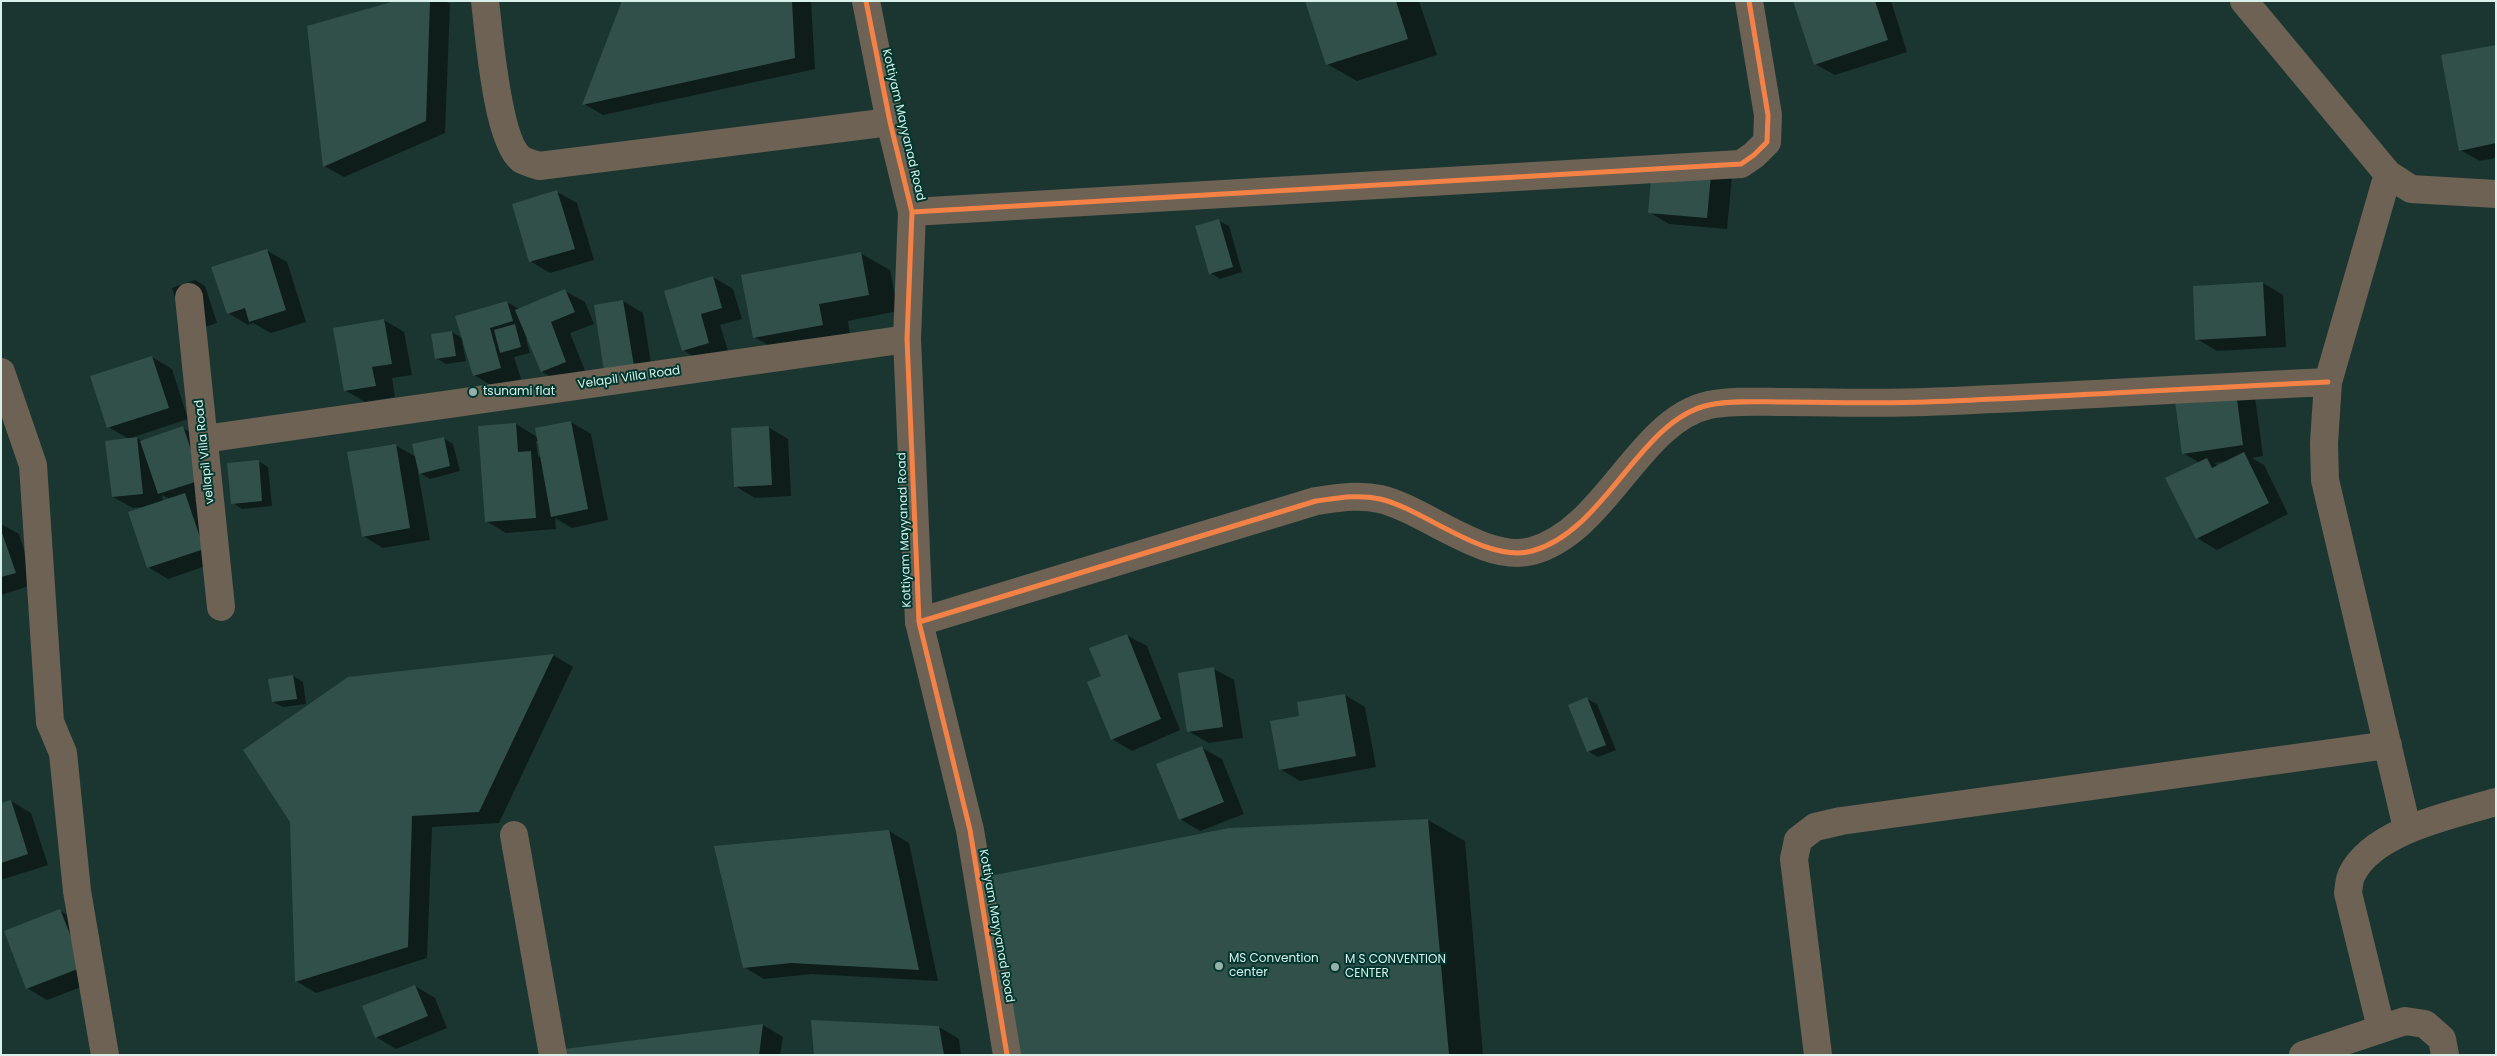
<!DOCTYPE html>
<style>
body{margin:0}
#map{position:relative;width:2497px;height:1056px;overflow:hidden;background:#1b3631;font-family:Poppins,sans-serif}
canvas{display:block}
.frame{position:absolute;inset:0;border:2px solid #d8f1eb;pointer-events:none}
</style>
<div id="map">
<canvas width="2497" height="1056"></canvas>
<div class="frame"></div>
</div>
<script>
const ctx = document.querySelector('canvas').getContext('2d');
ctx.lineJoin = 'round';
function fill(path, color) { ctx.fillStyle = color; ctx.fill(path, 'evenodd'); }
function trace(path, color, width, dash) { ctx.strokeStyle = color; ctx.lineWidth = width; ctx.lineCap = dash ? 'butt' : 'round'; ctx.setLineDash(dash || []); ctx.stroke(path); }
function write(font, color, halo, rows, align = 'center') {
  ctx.font = font + ' Poppins,sans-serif'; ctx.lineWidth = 4; ctx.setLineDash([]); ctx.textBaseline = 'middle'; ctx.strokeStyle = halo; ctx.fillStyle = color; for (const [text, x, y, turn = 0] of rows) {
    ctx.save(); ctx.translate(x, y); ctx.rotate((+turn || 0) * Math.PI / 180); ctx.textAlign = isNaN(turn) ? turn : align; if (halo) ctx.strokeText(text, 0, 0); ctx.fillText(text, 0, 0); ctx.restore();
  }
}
fill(new Path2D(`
 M399 1H445L450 4 445 133 344 177 324 166Z
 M624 1H811L815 69 603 115 584 104Z
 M1307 1H1419L1437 55 1357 81 1327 64Z
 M1794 1H1891L1907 52 1835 75 1815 64Z
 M2496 46V158L2480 161 2460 150Z
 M1654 160 1732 176 1727 229 1669 224 1649 212Z
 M557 192 577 203 594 260 550 273 530 261Z
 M1219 221 1229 226 1242 272 1220 279 1211 273Z
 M266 250 287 262 306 322 271 333 253 323 248 325 228 313Z
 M860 253 890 270 898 311 848 321 851 341 784 354 754 337Z
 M713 277 733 289 742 319 720 325 729 354 703 362 683 350Z
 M195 280 205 286 217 323 193 331 183 325 172 288Z
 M2263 283 2283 295 2286 347 2217 351 2197 339Z
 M565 291 585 302 594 324 570 333 586 373 562 383 542 372 528 338 526 339 530 353 514 357 521 379 494 387 474 375 464 342H462L466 361 446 364 436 358 452 332 463 339 507 302 519 309Z
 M623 301 643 313 653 377 625 381Z
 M384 320 404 332 412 375 392 378 395 397 365 402 345 390Z
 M152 357 172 369 188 419 134 437 143 441 183 428 203 439 220 491 194 500 205 506 223 560 168 579 148 567 142 507 133 508 113 497 129 439 108 427ZM162 495 170 499 163 502Z
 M2174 387 2254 390 2263 456 2252 458 2264 465 2288 514 2217 550 2197 538 2200 463 2183 453ZM2227 461 2219 466 2214 463Z
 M571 422 591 434 608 520 572 528 555 518 556 529 506 533 486 521 516 424 537 437ZM536 441H538L541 458 538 456Z
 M768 427 788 439 791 496 755 498 735 486Z
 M443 438 453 444 460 471 430 479 418 472 430 540 383 548 363 536 395 445 416 457Z
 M258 461 268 467 272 506 242 509 233 503Z
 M1 524 19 534 35 584 1 595Z
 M1126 635 1147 646 1180 730 1132 751 1112 739 1102 677Z
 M553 655 573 667 499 823 432 827 427 958 316 993 296 981 349 678Z
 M1214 669 1234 680 1243 738 1209 743 1188 731Z
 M293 676 303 682 306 704 283 707 273 702Z
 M1345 695 1365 707 1376 767 1300 781 1280 769 1301 717Z
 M1587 699 1597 704 1616 750 1598 757 1588 751Z
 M1202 748 1222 759 1244 814 1200 831 1180 819Z
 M11 801 31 813 48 865 1 880V804Z
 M1428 820 1465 841 1483 1055H1015Z
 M889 831 909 843 938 981 812 974 764 979 744 967Z
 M60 911 80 922 102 979 47 1000 27 988Z
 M415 986 435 998 447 1028 396 1049 376 1037Z
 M763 1025 783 1037 780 1055 543 1053Z
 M939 1027 959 1039 961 1055H815Z`), '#0007');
fill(new Path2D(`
 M395 1H430L426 121 323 167 307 26Z
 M622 1H792L795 58 582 105Z
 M1305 1H1396L1408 39 1326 65Z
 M1793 1H1875L1888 40 1814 65Z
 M2496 45V143L2459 151 2441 55Z
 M1653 158 1712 164 1707 218 1648 213Z
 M557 190 575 249 529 262 512 204Z
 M1219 219 1233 267 1209 274 1195 226Z
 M267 249 286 310 249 322 245 308 227 314 211 267Z
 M861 252 869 295 819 304 823 325 753 338 741 275Z
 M713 276 722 308 701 314 709 343 682 351 664 291Z
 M2263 282 2266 336 2195 340 2193 286Z
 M565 289 575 312 551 322 566 362 541 372 515 310Z
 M623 300 634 366 604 371 594 305Z
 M507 301 513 321 490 328 501 368 473 376 455 316Z
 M384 319 392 364 372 367 376 386 344 391 333 328Z
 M515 324 521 347 500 353 494 330Z
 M452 331 456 356 435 359 431 334Z
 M152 356 169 408 107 428 90 376Z
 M2234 377 2243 445 2182 454 2173 386Z
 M571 421 588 509 551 517 535 428Z
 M516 423 518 452 531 451 536 518 485 522 478 426Z
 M183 426 201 480 158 494 140 441Z
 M769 426 772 485 734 487 731 428Z
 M137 437 143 494 112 497 105 441Z
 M444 437 450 466 419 474 412 444Z
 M396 444 410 528 362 537 347 452Z
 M2244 452 2269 503 2196 539 2165 478 2207 458 2212 468Z
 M259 460 262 501 231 504 227 463Z
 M185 493 204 549 147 568 128 512Z
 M1 530 16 573 1 577Z
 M1127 634 1161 719 1111 740 1087 682 1101 676 1089 648Z
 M554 654 479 812 412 816 408 947 295 982 290 822 243 750 348 677Z
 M1214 667 1223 727 1187 732 1178 673Z
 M293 675 297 699 272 702 268 679Z
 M1345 694 1356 756 1279 770 1270 721 1299 716 1297 702Z
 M1587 697 1606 745 1587 752 1568 705Z
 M1202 746 1224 802 1179 820 1156 764Z
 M11 800 28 854 1 863V803Z
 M1428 819 1449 1055H1014L980 878 1229 828Z
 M889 830 919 970 791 963 743 968 714 846Z
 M60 909 83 967 26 989 4 931Z
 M415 985 428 1016 375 1038 362 1006Z
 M811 1020 939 1026 944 1055H814Z
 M763 1024 759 1055H543L541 1052Z`), '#32504a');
trace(new Path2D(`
 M485 1C489 33 497 141 521 159 525 162 533 164 539 166L890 122
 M2244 1 2388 174 2411 189 2496 194
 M2388 174 2328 382 2324 443 2325 480 2407 828
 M912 212 1741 164 1754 155 1767 142 1768 115 1749 1
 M189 297 221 607
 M1 372 33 465 50 722 63 753 77 891 105 1055
 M204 439 907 339
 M919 622 1316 501C1338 498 1358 494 1380 499 1424 509 1486 564 1532 551 1606 531 1639 420 1709 405 1733 400 1760 402 1785 402 1832 402 1879 404 1926 402 2060 397 2194 388 2328 382
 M514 835 553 1055
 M2381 1028 2348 893C2349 887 2349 879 2352 874 2374 830 2453 815 2496 802
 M1818 1055 1794 859 1798 840 1815 827 1841 821 2388 745
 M2303 1055 2405 1021 2425 1024 2442 1039 2445 1055`), '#6e6255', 28);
trace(new Path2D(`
 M866 1 890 122 912 212 907 339 919 622 970 830 1007 1055`), '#6e6255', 28);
trace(new Path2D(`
 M866 1 890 122 912 212 907 339 919 622 970 830 1007 1055
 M912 212 1741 164 1754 155 1767 142 1768 115 1749 1
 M919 622 1316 501C1338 498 1358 494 1380 499 1424 509 1486 564 1532 551 1606 531 1639 420 1709 405 1733 400 1760 402 1785 402 1832 402 1879 404 1926 402 2060 397 2194 388 2328 382`), '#f48246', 5);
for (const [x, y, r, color] of [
 [473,392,5,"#96b0aa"],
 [1219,966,5,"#96b0aa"],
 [1335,967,5,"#96b0aa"]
]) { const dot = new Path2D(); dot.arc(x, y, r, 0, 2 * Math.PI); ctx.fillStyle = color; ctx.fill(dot); trace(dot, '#01372e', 2); }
write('12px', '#d8f1eb', '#01372e', [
 ["Kottiyam Mayyanad Road",903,125,77],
 ["Velapil Villa Road",629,378,-8],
 ["vellapil Villa Road",205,452,-96],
 ["Kottiyam Mayyanad Road",905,530,-92],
 ["Kottiyam Mayyanad Road",996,926,80]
]);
write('12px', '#d8f1eb', '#01372e', [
 ["tsunami flat",483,392],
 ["MS Convention",1229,959],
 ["center",1229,973],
 ["M S CONVENTION",1345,960],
 ["CENTER",1345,974]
], 'left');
</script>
